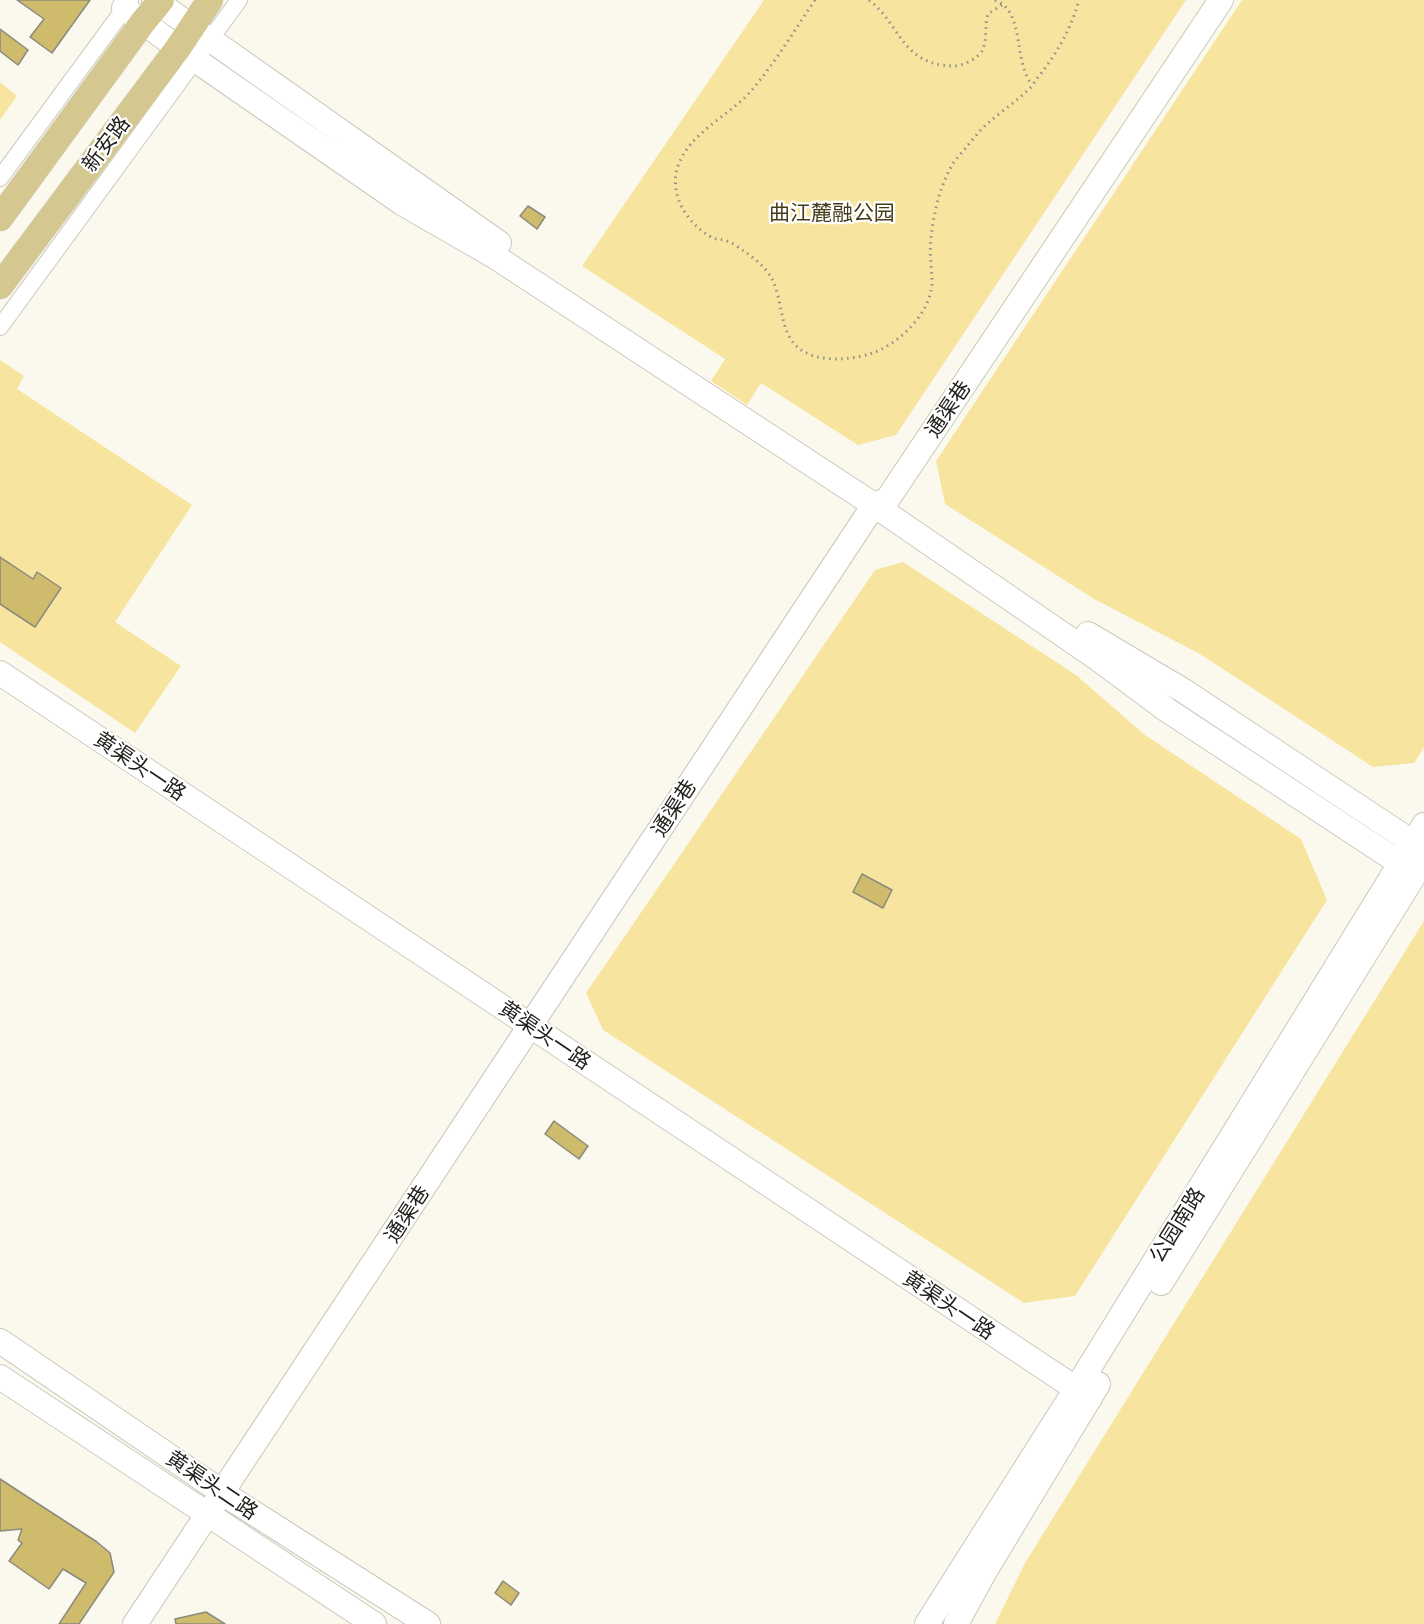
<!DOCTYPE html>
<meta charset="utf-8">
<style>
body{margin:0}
canvas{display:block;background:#fbf9ed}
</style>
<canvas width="1424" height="1624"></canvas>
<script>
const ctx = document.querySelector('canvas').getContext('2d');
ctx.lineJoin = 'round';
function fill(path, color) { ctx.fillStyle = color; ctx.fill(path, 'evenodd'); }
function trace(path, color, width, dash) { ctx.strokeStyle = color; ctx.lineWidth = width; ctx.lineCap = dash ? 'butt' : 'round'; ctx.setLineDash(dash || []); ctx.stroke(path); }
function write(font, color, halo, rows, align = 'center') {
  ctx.font = font + ' "Exo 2","Noto Sans SC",sans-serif'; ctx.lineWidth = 4.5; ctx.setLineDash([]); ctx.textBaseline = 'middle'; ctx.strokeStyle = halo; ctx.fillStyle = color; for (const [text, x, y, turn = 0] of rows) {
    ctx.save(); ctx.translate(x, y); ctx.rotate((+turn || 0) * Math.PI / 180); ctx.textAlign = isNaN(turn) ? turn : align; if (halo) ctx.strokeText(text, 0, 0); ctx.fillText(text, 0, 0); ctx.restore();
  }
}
fill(new Path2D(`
 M764 0H1186L896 435 858 445 761 383 747 405 711 381 725 359 582 266Z
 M1242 0H1424V747L1414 763 1373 767 1200 654 1094 599 945 504 936 461Z
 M0 82 17 96 0 120Z
 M0 360 24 376 17 389 192 505 115 622 181 666 135 733 0 642Z
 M903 562 1076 675 1145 735 1301 839 1327 900 1075 1296 1024 1303 603 1030 586 993 875 570Z
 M1424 921V1624H995L1025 1563Z`), '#f7e59f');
const building = new Path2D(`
 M17 0H90L52 53 30 37 44 19Z
 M0 29 28 50 18 65 0 51Z
 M528 206 545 217 537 229 520 216Z
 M0 557 33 579 37 572 61 588 35 627 0 604Z
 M862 874 892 890 883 908 853 892Z
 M554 1121 588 1146 579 1159 545 1134Z
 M0 1479 97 1542 110 1553 114 1572 79 1624H59L86 1583 63 1569 49 1589 9 1561 22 1543 18 1540 22 1529 0 1531Z
 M503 1581 519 1593 511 1605 495 1593Z
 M206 1612 225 1624H176L175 1619Z`);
fill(building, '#cebb6b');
trace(building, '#8c8a7f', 1.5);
const street = new Path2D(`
 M0 178 130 1
 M0 327 239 0`);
const secondary = new Path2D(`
 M154 0 499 243
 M124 8 178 48 402 203 494 256 874 505 1097 658 1167 710 1415 873
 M1088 634 1184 691 1424 850
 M0 673 1090 1398
 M1161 1283 1423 861
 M0 1341 238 1503 428 1624
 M0 1377 374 1624
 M135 1624 874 505 887 500 1221 0
 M927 1624 1076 1389 1424 825
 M956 1624 985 1571 1098 1384`);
const primary = new Path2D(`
 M0 218 143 22 161 0
 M0 286 178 48 210 0`);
trace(street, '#cac8bc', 18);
trace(secondary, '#cac8bc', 26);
trace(primary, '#dbdbdb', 27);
trace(new Path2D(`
 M815 0C794 31 775 63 751 91 728 117 690 132 678 166 668 195 688 225 713 238 718 240 722 239 727 241 733 243 739 248 744 251 754 258 765 267 771 277 786 304 776 342 811 355 831 362 854 359 873 353 900 343 931 313 932 282 932 268 929 254 931 239 933 215 940 186 952 165 955 160 960 155 964 150 971 142 978 132 986 125 999 113 1014 103 1027 91 1032 87 1035 81 1039 76 1057 53 1071 29 1079 0
 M869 0C902 26 901 65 954 66 963 66 977 59 982 51 988 39 984 26 988 14L1002 5
 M995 0C1026 13 1012 58 1032 85`), '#929088', 3, [1.5, 4.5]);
trace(street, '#fff', 16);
trace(secondary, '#fff', 24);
trace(primary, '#d4c790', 26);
write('21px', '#201f1b', '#fff', [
 ["新安路",106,144,-53],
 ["通渠巷",948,409,-56],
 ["黄渠头一路",140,766,34],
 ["通渠巷",674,808,-57],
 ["黄渠头一路",545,1035,34],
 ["通渠巷",407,1214,-57],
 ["公园南路",1177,1225,-58],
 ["黄渠头一路",949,1305,34],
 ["黄渠头二路",212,1485,34]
]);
write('21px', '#453d1a', '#fff', [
 ["曲江麓融公园",832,213]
]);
</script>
